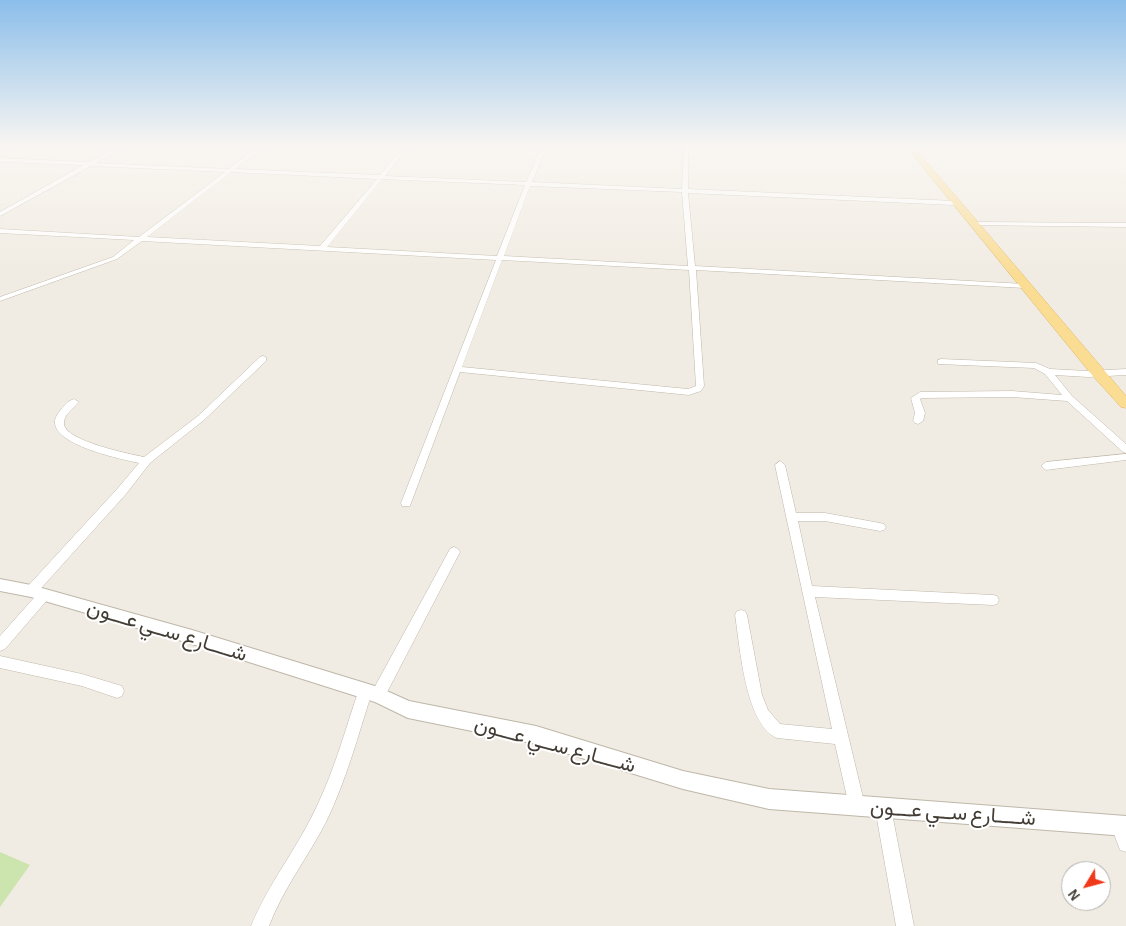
<!DOCTYPE html>
<meta charset="utf-8">
<style>
body{margin:0}
#map{position:relative;width:1126px;height:926px;overflow:hidden;background:#f1ece3;font-family:"Alegreya Sans",sans-serif}
canvas{display:block}
.north{position:absolute;left:1061px;top:861px;width:50px;height:50px;box-sizing:border-box;background:#fff;border:1px solid #b3b1ae;border-radius:50%;rotate:233deg;font-size:14px;font-weight:700;line-height:20px;text-align:center;color:#423c34}
.north::after{content:'';display:block;margin:auto;width:18px;height:22px;background:#f0391a;clip-path:polygon(50% 0,100% 100%,50% 72%,0 100%)}
</style>
<div id="map">
<canvas width="1126" height="926"></canvas>
<div class="north">N</div>
</div>
<script>
const ctx = document.querySelector('canvas').getContext('2d');
ctx.lineJoin = 'round';
function fill(path, color) { ctx.fillStyle = color; ctx.fill(path, 'evenodd'); }
function trace(path, color, width, dash) { ctx.strokeStyle = color; ctx.lineWidth = width; ctx.lineCap = dash ? 'butt' : 'round'; ctx.setLineDash(dash || []); ctx.stroke(path); }
function write(font, color, halo, rows, align = 'center') {
  ctx.font = font + ' "Alegreya Sans",Vazirmatn,sans-serif'; ctx.lineWidth = 4; ctx.setLineDash([]); ctx.textBaseline = 'middle'; ctx.strokeStyle = halo; ctx.fillStyle = color; for (const [text, x, y, turn = 0] of rows) {
    ctx.save(); ctx.translate(x, y); ctx.rotate((+turn || 0) * Math.PI / 180); ctx.textAlign = isNaN(turn) ? turn : align; if (halo) ctx.strokeText(text, 0, 0); ctx.fillText(text, 0, 0); ctx.restore();
  }
}
fill(new Path2D(`
 M0 852 30 865 0 907Z`), '#cce4ad');
const minor = new Path2D(`
 M11 146H18L0 154V150Z
 M118 146H124L96 163 229 169 258 146H264L235 169 380 175 404 146H409L385 176 526 182 542 146H547L532 182 682 189 684 146H688V189L954 201 957 203 954 205 688 193 695 266 1025 284 1029 286 1025 288 696 270 704 386 701 391 689 395 460 372 411 503 410 506H402L401 503 496 260 142 241 117 259 0 301V297L113 257 134 240 0 233V229L139 237 225 172 91 166 0 216V212L83 165 0 162V158L89 162ZM231 172 377 179 320 246 147 237ZM382 179 525 185 497 256 327 247ZM530 186 682 192 688 266 504 256ZM502 260 689 270 696 386 688 389 462 367Z
 M975 222 1126 223V227L973 225 972 224Z
 M263 356 266 357V361L204 420 150 463 126 494 35 595 31 596 27 595 25 591 27 587 118 488 139 463C121 459 41 443 57 415 61 409 67 401 74 399L79 402C74 408 63 415 64 424 65 441 130 454 144 457L198 416 260 357Z
 M941 359 1036 363 1050 369 1088 371 1126 369V375L1088 377 1055 375 1072 396 1126 444V453L1123 452 1067 401 1012 397 922 398 920 399 925 413 923 421 918 424 915 423 913 421 915 413 911 398 920 392 1012 391 1062 395 1045 374 1034 368 938 364V360Z
 M1126 454V460L1046 470 1041 466 1046 462Z
 M780 461 785 465 796 513H825L880 523 884 524 886 527 884 530 880 531 825 521H798L812 586 993 595 997 596 999 600 997 604 993 605 815 597 865 806 862 811 857 814 852 811 849 806 835 744 777 738C745 725 740 646 735 615L737 611 741 610 745 611 747 615 762 695 768 710 780 724 832 729 775 465Z
 M454 547 458 549 460 552 383 700 378 702 373 700 371 695 373 690 450 549Z
 M44 590 48 591 50 595 48 599 5 649 0 651V636L40 591Z
 M0 656 82 674 122 686 124 691 122 696 117 698 82 686 0 668Z
 M365 685 370 687 372 692C358 736 346 781 326 822 308 857 283 889 269 926H251C268 884 297 849 316 808 334 771 345 731 358 692L360 687Z
 M883 800 888 803 891 808 914 926H896L875 808 878 803Z
 M1119 818 1125 820 1126 824V852L1120 850 1111 826 1113 820Z`);
const tertiary = new Path2D(`
 M0 579 31 585 192 630 378 687 409 701 536 726 683 771 769 789 1126 816V836L769 809 683 789 536 744 408 718 375 702 192 644 31 597 0 591Z`);
const primary = new Path2D(`
 M906 146H913L1126 396V408L1121 407 1092 375Z`);
trace(minor, '#beb7a9', 1);
trace(tertiary, '#beb7a9', 2);
trace(primary, '#ddb864', 1);
fill(minor, '#fff');
fill(tertiary, '#fff');
fill(primary, '#fadc93');
const sky = ctx.createLinearGradient(0, 0, 0, 276);
sky.addColorStop(0, '#8bbeea');
sky.addColorStop(0.53, '#f9f6f2');
sky.addColorStop(1, '#f9f6f200');
ctx.fillStyle = sky;
ctx.fillRect(0, 0, 1126, 276);
write('21px', '#423c34', '#fff', [
 ["شــــارع ســي عـــون",167,631,17],
 ["شــــارع ســي عـــون",555,745,15],
 ["شــــارع ســي عـــون",953,813,4]
]);
</script>
